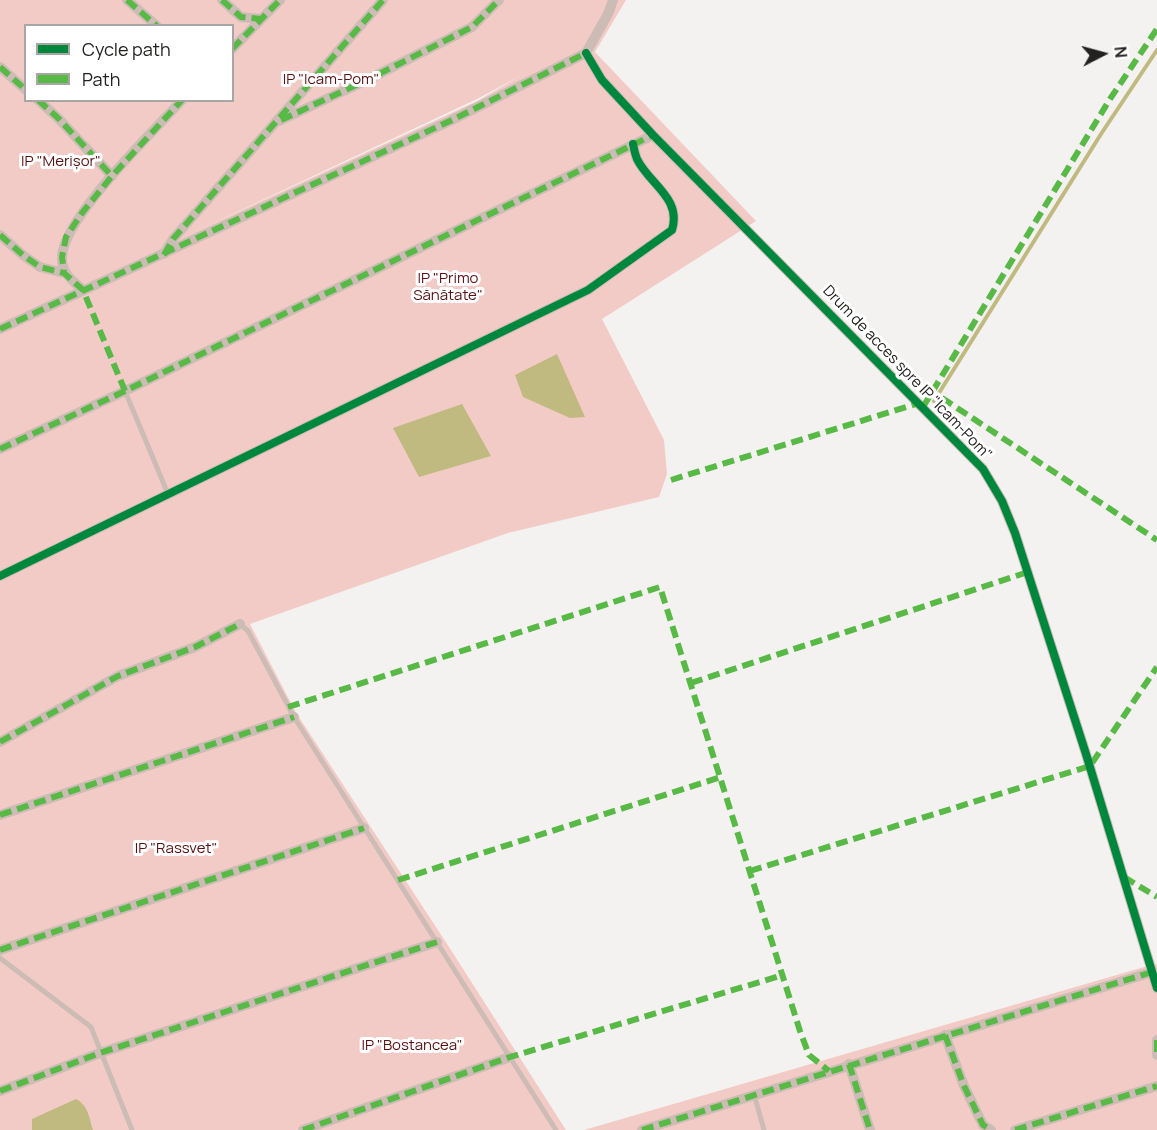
<!DOCTYPE html>
<meta charset="utf-8">
<style>
body{margin:0}
#map{position:relative;width:1157px;height:1130px;overflow:hidden;background:#f4f2f0;font-family:Manrope,sans-serif}
canvas{display:block}
.legend{position:absolute;left:24px;top:24px;width:210px;height:78px;box-sizing:border-box;background:#fff;border:2px solid #a7a6a5;margin:0;padding:8px 10px;list-style:none;font-size:18px;color:#22211f}
.legend li{display:flex;align-items:center;gap:12px;height:30px}
.legend b{width:30px;border:2px solid #a7a6a5}
.north{position:absolute;left:1073px;top:24px;width:60px;height:60px;-webkit-text-stroke:4px #fff;paint-order:stroke;rotate:84deg;font-size:16px;font-weight:700;line-height:24px;text-align:center;color:#22211f}
.north::after{content:'';display:block;margin:auto;width:21px;height:27px;background:#22211f;clip-path:polygon(50% 0,100% 100%,50% 72%,0 100%)}
</style>
<div id="map">
<canvas width="1157" height="1130"></canvas>
<ul class="legend">
<li><b style="height:8px;background:#00873e"></b>Cycle path</li>
<li><b style="height:8px;background:#58b947"></b>Path</li>
</ul>
<div class="north">N</div>
</div>
<script>
const ctx = document.querySelector('canvas').getContext('2d');
ctx.lineJoin = 'round';
function fill(path, color) { ctx.fillStyle = color; ctx.fill(path, 'evenodd'); }
function trace(path, color, width, dash) { ctx.strokeStyle = color; ctx.lineWidth = width; ctx.lineCap = dash ? 'butt' : 'round'; ctx.setLineDash(dash || []); ctx.stroke(path); }
function write(font, color, halo, rows, align = 'center') {
  ctx.font = font + ' Manrope,sans-serif'; ctx.lineWidth = 6; ctx.setLineDash([]); ctx.textBaseline = 'middle'; ctx.strokeStyle = halo; ctx.fillStyle = color; for (const [text, x, y, turn = 0] of rows) {
    ctx.save(); ctx.translate(x, y); ctx.rotate((+turn || 0) * Math.PI / 180); ctx.textAlign = isNaN(turn) ? turn : align; if (halo) ctx.strokeText(text, 0, 0); ctx.fillText(text, 0, 0); ctx.restore();
  }
}
fill(new Path2D(`
 M0 0H626L595 52 756 221 602 319 664 440 667 474 659 497 508 533 250 624 295 711 449 947 566 1130H0ZM26 26H232V100H26ZM522 75 477 101 190 234 477 99Z
 M1157 964V1130H584L1144 967Z`), '#f3cbc6');
fill(new Path2D(`
 M557 354 585 417 570 418 523 397 515 375Z
 M462 404 491 456 419 477 393 428Z
 M76 1099C89 1106 89 1118 93 1130H32V1119Z`), '#c0ba81');
trace(new Path2D(`
 M934 401 1101 134 1157 50`), '#c0ba81', 4);
trace(new Path2D(`
 M125 391 168 494
 M240 624 248 631 294 717 556 1130
 M0 958 91 1027 132 1130
 M754 1094 764 1130`), '#cdbcb5', 5);
trace(new Path2D(`
 M127 0 157 26
 M222 0 241 17 261 19
 M232 49 280 0
 M586 53 602 80 653 135 983 469 1002 501 1015 533 1086 754 1157 988
 M0 67 26 90
 M38 100 58 118 112 176
 M279 121 367 80 472 27 499 0
 M0 235 24 256 40 267 64 273
 M164 254 173 239 383 0
 M83 290C72 280 61 273 62 257 63 218 154 131 182 100
 M0 329 450 121 586 53 608 14 613 0
 M0 449 125 391 653 135
 M0 576 588 290 672 230C682 198 649 184 637 159 635 154 634 149 633 144
 M0 742 118 676 195 647 240 624
 M0 815 294 717
 M0 950 364 828
 M945 1035 964 1086 983 1125 991 1130
 M1157 1040V1055
 M849 1064 870 1130
 M0 1091 100 1053 437 942
 M303 1130 510 1057
 M642 1130 1152 972
 M1015 1130 1157 1086`), '#cdbcb5', 10);
trace(new Path2D(`
 M127 0 157 26
 M222 0 241 17 261 19
 M232 49 280 0
 M0 67 26 90
 M38 100 58 118 112 176
 M281 120 367 80 472 27 499 0
 M0 235 24 256 40 267 64 273
 M164 255 173 239 383 0
 M0 329 450 121 586 53
 M125 391 83 290 64 273 62 257 66 237 82 213 112 176 182 100
 M942 398 1157 540
 M923 407 1110 99 1157 29
 M0 449 125 391 653 135
 M671 480 919 403
 M691 683 1028 572
 M288 707 660 587 800 1031 809 1055 829 1071
 M0 742 118 676 195 647 240 624
 M0 815 294 717
 M750 871 1090 766 1157 667
 M1124 877 1157 897
 M398 880 721 777
 M0 950 364 828
 M945 1035 964 1086 983 1125 991 1130
 M1157 1040V1055
 M849 1064 870 1130
 M0 1091 100 1053 437 942
 M303 1130 510 1057 783 975
 M642 1130 1152 972
 M1015 1130 1157 1086`), '#58b947', 6, [12, 6]);
trace(new Path2D(`
 M586 53 602 80 653 135 983 469 1002 501 1015 533 1086 754 1157 988
 M0 576 588 290 672 230C682 198 649 184 637 159 635 154 634 149 633 144`), '#00873e', 8);
write('15px', '#5a1011', '#fff', [
 ["IP \"Icam-Pom\"",331,80],
 ["IP \"Merișor\"",61,162],
 ["IP \"Primo",448,279],
 ["Sănătate\"",448,296],
 ["IP \"Rassvet\"",176,849],
 ["IP \"Bostancea\"",412,1046]
]);
write('15px', '#22211f', '#fff', [
 ["Drum de acces spre IP \"Icam-Pom\"",907,373,46]
]);
</script>
